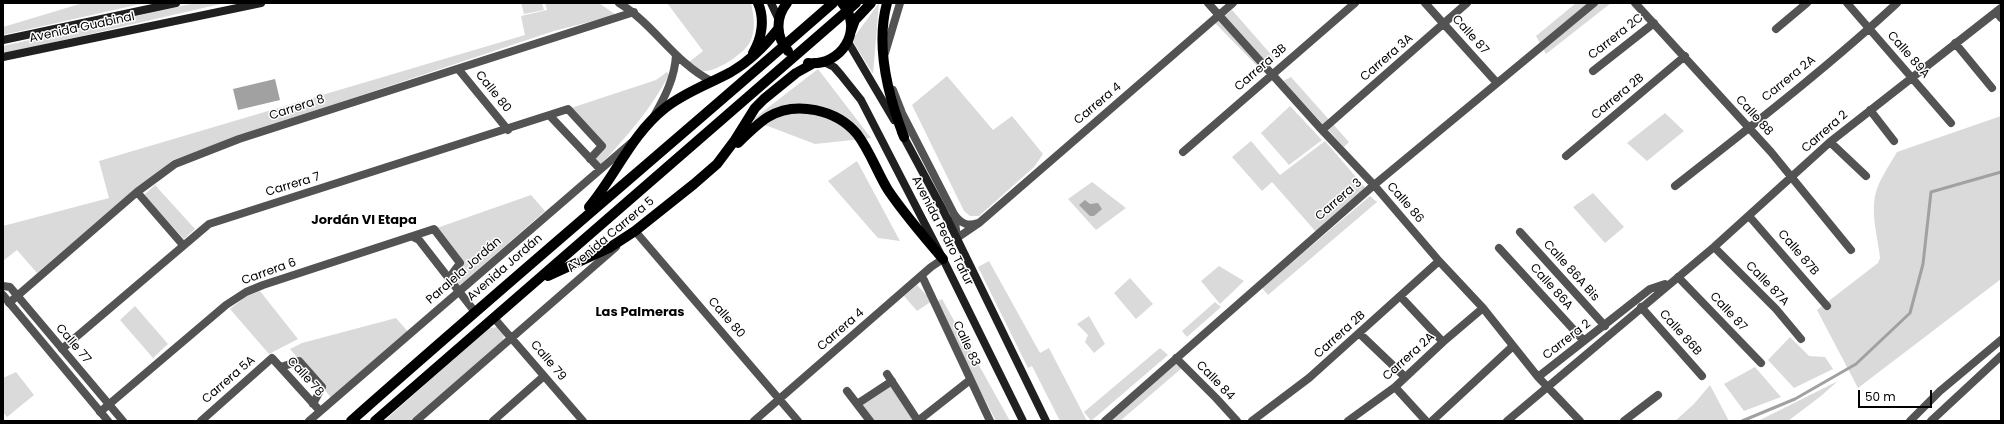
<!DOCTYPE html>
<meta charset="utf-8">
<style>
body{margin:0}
#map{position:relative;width:2004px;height:424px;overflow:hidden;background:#fff;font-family:Poppins,sans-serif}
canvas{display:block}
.frame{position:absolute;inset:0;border:4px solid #000;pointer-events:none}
.scale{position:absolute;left:1858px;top:390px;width:74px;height:18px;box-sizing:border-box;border:2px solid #000;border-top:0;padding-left:5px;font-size:12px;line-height:14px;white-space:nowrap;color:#000;-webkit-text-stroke:3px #fff;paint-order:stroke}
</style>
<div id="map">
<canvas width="2004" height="424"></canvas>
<div class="frame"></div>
<div class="scale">50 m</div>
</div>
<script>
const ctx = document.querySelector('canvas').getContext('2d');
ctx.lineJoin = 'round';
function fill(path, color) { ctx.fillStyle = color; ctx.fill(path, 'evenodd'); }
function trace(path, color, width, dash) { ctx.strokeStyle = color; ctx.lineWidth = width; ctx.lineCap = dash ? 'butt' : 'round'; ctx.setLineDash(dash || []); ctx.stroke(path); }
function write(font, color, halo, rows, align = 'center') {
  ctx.font = font + ' Poppins,sans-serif'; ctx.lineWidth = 3; ctx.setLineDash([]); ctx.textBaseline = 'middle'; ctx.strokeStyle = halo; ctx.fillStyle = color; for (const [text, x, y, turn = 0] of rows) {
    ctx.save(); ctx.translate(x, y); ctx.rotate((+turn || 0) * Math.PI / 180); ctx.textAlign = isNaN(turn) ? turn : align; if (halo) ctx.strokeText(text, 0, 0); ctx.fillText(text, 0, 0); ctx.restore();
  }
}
fill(new Path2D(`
 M83 3H145L3 35V27Z
 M195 3H225L3 54V46Z
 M521 3H542L544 10 524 14Z
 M545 3H599L616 15 554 31 236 137 173 160 114 207 37 273 17 250 3 261V226L109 198 99 161 525 35 521 16 547 10Z
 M667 3H751C754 17 756 29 750 42 745 53 714 74 701 71 697 70 693 65 689 62L703 51Z
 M879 3 873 74 852 40Z
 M1576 3H1611L1546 54 1536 36Z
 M1232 10 1275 59 1264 73 1215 23Z
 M818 69 871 138 815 144 752 120Z
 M667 72 669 75C651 109 625 139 598 167L590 159 602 145 568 109 656 80Z
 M947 76 993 130 1012 116 1043 154 1034 167 979 216H970L964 211 912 105Z
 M1291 77 1349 142 1344 147 1283 81Z
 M1290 106 1322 140 1289 165 1261 133Z
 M1665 113 1684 131 1647 161 1627 143Z
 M2001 116V279L1858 388 1817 310 1878 263 1880 258C1878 239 1871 216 1875 196 1878 181 1889 166 1897 152Z
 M1251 141 1280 175 1325 141 1368 191 1317 233 1272 182 1262 191 1232 157Z
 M857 161 900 241 878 238 828 181Z
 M1092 182 1126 208 1096 230 1068 199Z
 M155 185 195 229 184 239 144 195Z
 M1593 193 1624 227 1605 243 1573 207Z
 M531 195 545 211 456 289 449 278 460 263 434 229Z
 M1370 196 1377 202 1268 295 1262 288Z
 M989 261 1040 353 1049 348 1087 421H1060L1032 366 1028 368 978 267Z
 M1219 266 1244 281 1220 304 1201 281Z
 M1130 278 1153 304 1136 319 1114 293Z
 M917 285 932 301 917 311 904 296Z
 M260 291 298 339 269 354 230 309 245 297Z
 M942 299 1010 421H996L934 303Z
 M1215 302 1221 307 1187 337 1182 331Z
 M135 306 168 344 153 358 120 320Z
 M1089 316 1105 344 1094 353 1085 342 1088 335 1077 324Z
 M396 318 410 334 333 400 290 349 302 343Z
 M498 327 504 335 503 340 410 421H384L489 328Z
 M1790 337 1809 356 1825 357 1833 369 1794 388 1768 360Z
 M1160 348 1168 355 1091 421 1084 412Z
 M1176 362 1182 368 1120 421H1109Z
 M1755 367 1781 397 1744 411 1724 384Z
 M16 372 34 395 7 417 3 412V378Z
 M1838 381 1821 396 1788 421H1758Z
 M891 385 916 421H873L861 406Z
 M1710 385 1729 421H1675L1694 404Z`), '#dadada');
fill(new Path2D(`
 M275 79 280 100 238 110 233 89Z
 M1085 200 1090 204 1098 203 1102 209 1094 216H1090L1079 205Z`), '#a1a1a1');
trace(new Path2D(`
 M1742 421 1795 399 1856 364 1910 313 1923 264 1931 192 2001 172`), '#a1a1a1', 3);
trace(new Path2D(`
 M619 3C654 24 674 62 711 81
 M1208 3 1322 130 1374 185 1439 261 1483 308 1538 377 1580 421
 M1425 3 1497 83
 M1635 3 1771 152 1851 250
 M1847 3 1951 123
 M1996 12 2001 18
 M1776 29 1807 3
 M1955 43 1992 88
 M885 53 900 3
 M459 70 508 130
 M1593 71 1654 23
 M893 90 902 113 954 214 957 238 979 223 1233 3
 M1870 110 1894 141
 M550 116 600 169
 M654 116C665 97 675 77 676 55
 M1322 130 1467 3
 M1830 142 1866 176
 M1183 152 1355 3
 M1566 156 1685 56
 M1675 186C1750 127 1827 68 1897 3
 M137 192 183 245
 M954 214C960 223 967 227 978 223
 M1749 216 1827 306
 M635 231 798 421
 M1520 232 1605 326
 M413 237 419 240 475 312
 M1714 247 1776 309 1801 339
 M1499 248 1584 341
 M922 276 990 421
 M1678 277 1761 363
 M1400 296 1443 342
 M9 303 137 192 175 164 239 139 634 12
 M1641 307 1702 376
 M494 318 583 421
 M1359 333 1405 377
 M62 349 209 224 568 109 602 146 590 159
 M1176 358 1216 398 1237 421
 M281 367 299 361 322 387 313 404
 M887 374 918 421
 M1538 377 1650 289 1665 284
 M1395 387 1426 421
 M847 391 870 421
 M857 404 892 381
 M100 412 226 305 246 292 263 285 434 229 460 263 449 278
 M201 421 272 358 320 411
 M309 421 631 143
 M416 421 616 247
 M493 421 544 376
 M754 421 931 267 943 259
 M918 421 970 380
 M1105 421 1374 185 1594 3
 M1252 421 1309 378 1439 261
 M1348 421 1395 387 1443 342 1483 308
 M1432 421 1513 346
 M1507 421 1714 247 1830 142 2001 8
 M1624 421 1658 395`), '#535353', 8);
trace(new Path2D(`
 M3 286 10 287 123 421
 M3 295 108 421
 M1910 421 1940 391 2001 340
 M1931 421 2001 356`), '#535353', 8);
trace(new Path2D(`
 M771 3 779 20
 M3 40 176 3
 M848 42 894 120
 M3 57 261 3
 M824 62 834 67 841 75 861 100 943 259 1023 421
 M901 132 943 210 1046 421`), '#202020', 8);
trace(new Path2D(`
 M787 3C775 18 776 37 788 51
 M887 3C875 47 888 96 904 137
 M851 31 855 20 871 3
 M753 53C762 38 765 19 758 3
 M808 63C841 67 865 29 842 3
 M738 143C748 133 757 124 768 117 796 100 837 110 857 134 870 151 877 172 888 190 905 215 924 237 943 259
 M589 207C616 175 631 135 665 108 685 92 709 84 731 72 750 61 765 46 778 29
 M548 276 609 248 635 231 694 184 717 164 735 140 755 108 764 99 796 73 814 63
 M351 421C510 280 673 143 833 3
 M375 421 856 3`), '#000', 10);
write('12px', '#000', '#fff', [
 ["Avenida Guabinal",82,28,-12],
 ["Calle 87",1470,35,48],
 ["Carrera 2C",1616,37,-38],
 ["Calle 89A",1908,55,49],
 ["Carrera 3A",1387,58,-41],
 ["Carrera 3B",1261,68,-41],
 ["Carrera 2A",1789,79,-39],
 ["Calle 80",493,92,51],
 ["Carrera 2B",1618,97,-40],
 ["Carrera 4",1098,104,-40],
 ["Carrera 8",297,108,-18],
 ["Calle 88",1754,116,48],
 ["Carrera 2",1825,132,-41],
 ["Carrera 7",293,185,-17],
 ["Carrera 3",1339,200,-41],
 ["Calle 86",1405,203,49],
 ["Avenida Pedro Tafur",942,231,63],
 ["Avenida Carrera 5",611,235,-40],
 ["Calle 87B",1798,253,49],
 ["Avenida Jordán",505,268,-41],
 ["Paralela Jordán",464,271,-41],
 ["Calle 86A Bis",1571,271,48],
 ["Carrera 6",269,272,-20],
 ["Calle 87A",1767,284,46],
 ["Calle 86A",1551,287,48],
 ["Calle 87",1728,312,47],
 ["Calle 80",726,318,49],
 ["Carrera 4",841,330,-41],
 ["Calle 86B",1680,333,48],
 ["Carrera 2B",1340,335,-42],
 ["Carrera 2",1567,340,-38],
 ["Calle 77",73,344,50],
 ["Calle 83",966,344,65],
 ["Carrera 2A",1409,357,-42],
 ["Calle 79",548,361,50],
 ["Calle 78",305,377,48],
 ["Carrera 5A",229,380,-41],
 ["Calle 84",1215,381,46]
]);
write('bold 13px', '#000', '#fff', [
 ["Jordán VI Etapa",364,221],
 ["Las Palmeras",640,313]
]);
</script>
